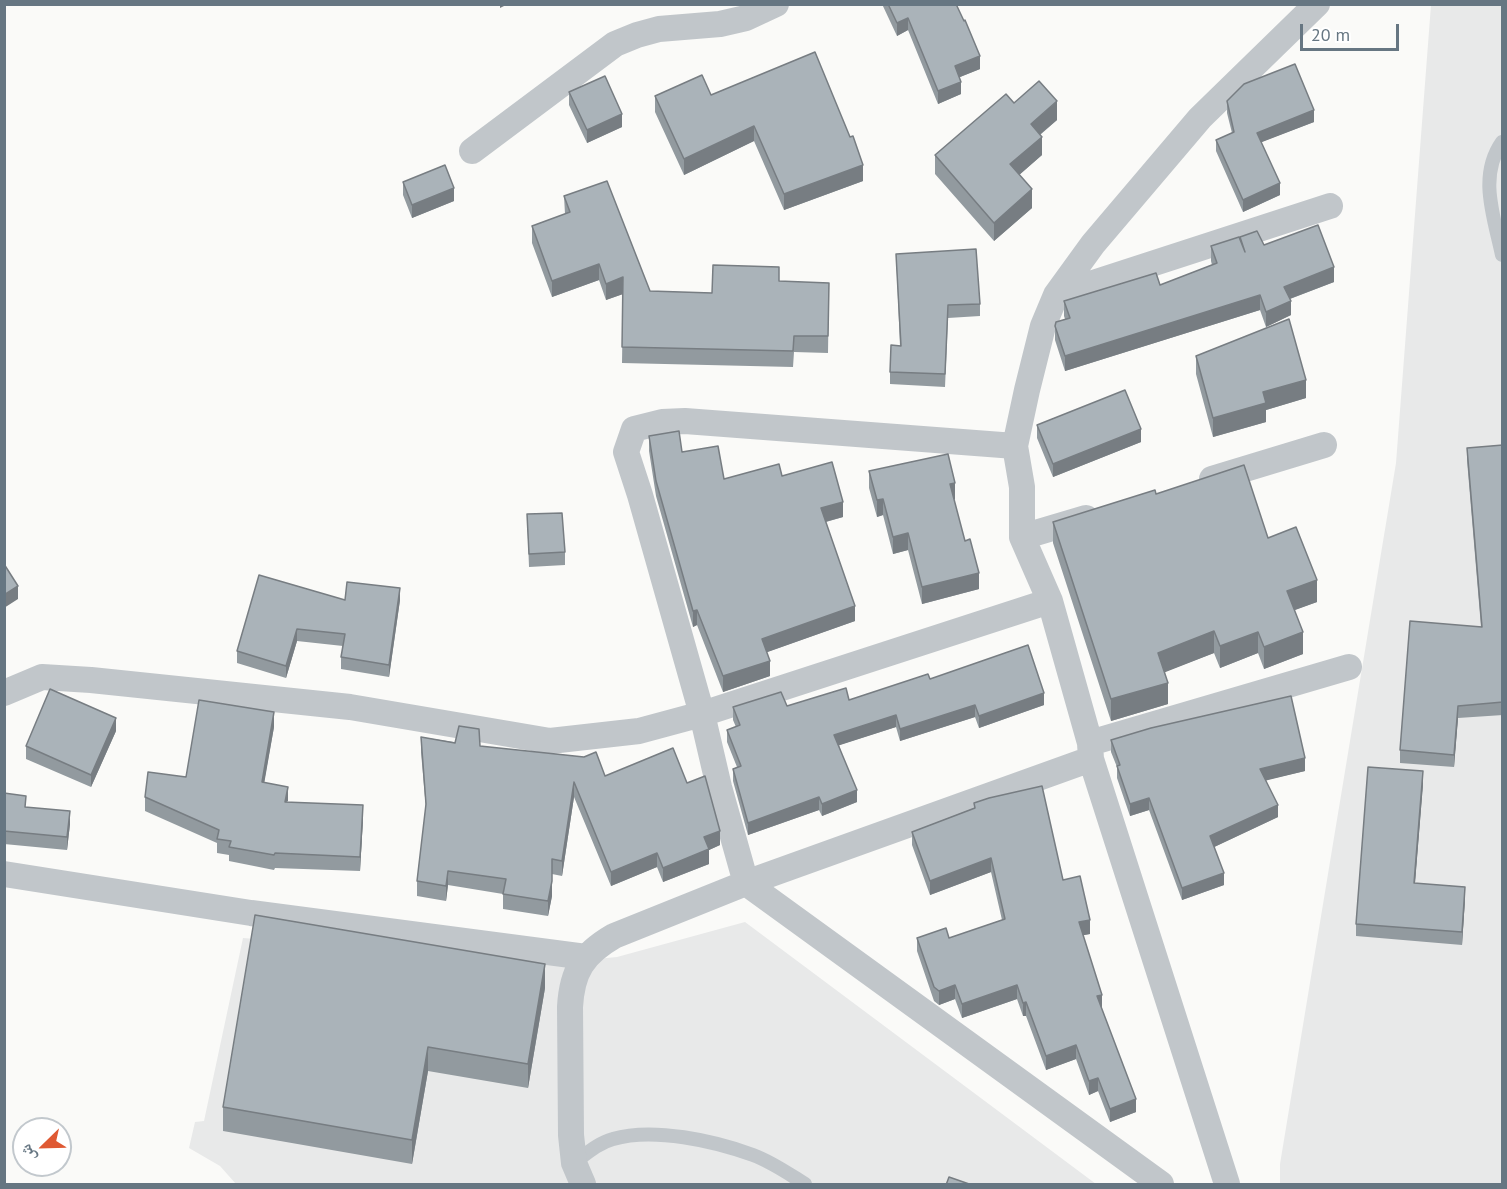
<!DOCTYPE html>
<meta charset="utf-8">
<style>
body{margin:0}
#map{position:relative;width:1507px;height:1189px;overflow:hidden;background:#fafaf8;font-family:"PT Sans","Noto Naskh Arabic",sans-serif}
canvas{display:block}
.frame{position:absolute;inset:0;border:6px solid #667682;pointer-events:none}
.north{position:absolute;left:12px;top:1117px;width:60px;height:60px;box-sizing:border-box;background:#fff;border:2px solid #c2c8cd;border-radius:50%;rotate:247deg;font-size:16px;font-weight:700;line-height:24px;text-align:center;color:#667682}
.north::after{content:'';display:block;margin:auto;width:21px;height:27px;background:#df5933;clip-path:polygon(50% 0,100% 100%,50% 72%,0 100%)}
.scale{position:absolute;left:1300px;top:24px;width:99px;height:27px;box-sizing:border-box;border:3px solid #667682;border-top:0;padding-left:8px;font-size:18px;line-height:21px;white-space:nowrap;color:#667682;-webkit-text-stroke:4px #fff;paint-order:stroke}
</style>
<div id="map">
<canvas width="1507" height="1189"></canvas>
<div class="frame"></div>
<div class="north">ش</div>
<div class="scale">20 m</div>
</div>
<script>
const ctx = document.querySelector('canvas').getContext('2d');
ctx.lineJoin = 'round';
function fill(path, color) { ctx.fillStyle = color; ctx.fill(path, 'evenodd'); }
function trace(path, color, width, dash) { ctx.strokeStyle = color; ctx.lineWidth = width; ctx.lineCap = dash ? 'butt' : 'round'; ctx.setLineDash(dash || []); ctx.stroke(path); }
fill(new Path2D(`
 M1431 5H1502V1184H1280V1164L1396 463Z
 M745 922 1096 1184H236L220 1166 189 1148 195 1122 204 1121 243 938 556 963 617 957Z`), '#e8e9e9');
trace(new Path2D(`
 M1502 142C1478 176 1494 217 1502 255
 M574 1163C586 1154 598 1143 613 1139 653 1127 715 1141 753 1155 772 1162 789 1174 805 1184`), '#c1c6ca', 14);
trace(new Path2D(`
 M472 151 615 44 637 35 659 29 720 24 746 18 776 4
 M1056 295 1330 206
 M1015 446 685 421 662 422 634 429 626 452 640 495 702 714 719 787 746 883 1161 1184
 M1212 479 1324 445
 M1022 537 1086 518
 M4 693 42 677 91 680 350 707 550 741 639 731 702 714 1050 601
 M1090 743 1349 667
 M4 874 251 913 586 957
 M583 1184 574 1163 571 1135 570 1007C572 971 583 954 614 936L746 883 1091 759
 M1227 1184 1091 759 1090 743 1050 601 1022 537V487L1015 446 1027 390 1043 326 1056 295 1093 244 1200 118 1317 4`), '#c1c6ca', 26);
fill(new Path2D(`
 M882 4H956L980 69 960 77 961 94 938 104 908 30 897 36Z
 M569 92 622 127 587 143 569 105Z
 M711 95 863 181 784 210 754 141 684 175 655 112V96Z
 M1227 101 1314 122 1261 142 1280 195 1243 212 1216 151V140L1232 133 1227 113Z
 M1014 103 1057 120 1040 135 1042 155 1019 175 1032 208 994 241 935 174V155Z
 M403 182 454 201 412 218 403 195Z
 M564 196 650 291 712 293 779 281 829 283 828 353 794 352 793 367 622 363 623 294 606 300 599 280 552 297 532 243V226L565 214Z
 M1211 246 1334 282 1290 299 1291 315 1266 327 1260 310 1065 371 1055 340V326L1065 319 1064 316V301L1160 285 1212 265 1211 261Z
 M896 254 980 304V316L948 318 945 387 890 384V372L900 346Z
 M1196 356 1306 398 1266 410V422L1213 437 1196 374Z
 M1037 425 1141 442 1053 477 1037 438Z
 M649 436 682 452 724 479 782 476 843 517 826 522 855 621 767 652 770 676 723 692 697 625 693 627 656 496 649 451Z
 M1503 445V715L1458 718 1454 767 1400 763V750L1481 627 1467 460V448Z
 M869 471 955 499 954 500 965 541 979 589 922 604 908 550 893 554 883 515 877 517 869 488Z
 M527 514 565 552V565L529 567Z
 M1053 522 1268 538 1317 602 1294 610 1303 654 1264 669 1258 653 1220 668 1214 653 1164 672 1168 704 1111 721 1053 543Z
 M345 600H400L389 677 341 669V657L343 646 297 641 286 678 237 663V651Z
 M930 679 1044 705 979 728 975 717 900 741 896 727 839 745 857 802 822 816 819 810 748 835 733 781V769L737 767 727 742V730L736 727 733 720V707L787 706 849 700Z
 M274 727 264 782 288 802 363 819 360 871 275 868 274 870 229 861V855L217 853V843L145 811V797L186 777Z
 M116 731 91 787 26 759V746Z
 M421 737 480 746 605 776 687 783 720 845 709 850V864L663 882 657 867 611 886 574 797 562 876 552 874V896L548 916 503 909V894L448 885 446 901 417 896V881L426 809 421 752Z
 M1111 740 1305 771 1266 780 1278 817 1214 847 1224 885 1182 900 1149 810 1130 816 1117 778V767L1111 752Z
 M1423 784 1415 883 1465 899 1462 945 1356 936V924Z
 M4 793 26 807 70 824 67 850 4 844Z
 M974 803 1063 880 1090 934 1083 935 1102 1009 1136 1112 1110 1122 1098 1091 1089 1095 1076 1059 1046 1070 1026 1016H1023L1017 999 962 1018 955 999 939 1005 934 1001 917 951V938H949L1002 920 991 872 930 895 912 845V832L974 808Z
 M545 988 528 1088 428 1071 412 1164 223 1131V1107Z`), '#929a9f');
fill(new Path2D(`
 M500 4H508L500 8Z
 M908 18V30L897 36V23Z
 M980 56V69L955 79V66Z
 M961 82V94L938 104V91Z
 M1057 101V120L1031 142V124Z
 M1314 110V122L1257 144V133Z
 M622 114V127L587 143V130Z
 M754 126V141L684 175V159Z
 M1042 137V155L1010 183V164Z
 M863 165V181L784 210V194Z
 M1280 183V195L1243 212V200Z
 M454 188V201L412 218V205Z
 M1032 189V208L994 241V223Z
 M599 264V280L552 297V281Z
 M1334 267V282L1284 301V287Z
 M623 277V294L606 300V284Z
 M1260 295V310L1065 371V356Z
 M1291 301V315L1266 327V312Z
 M1306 380V398L1266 410V422L1213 437V418L1263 392Z
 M1141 429V442L1053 477V464Z
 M955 483V499L950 500V484Z
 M883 499V515L877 517V500Z
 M843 502V517L821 523V508Z
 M908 533V550L893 554V537Z
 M979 573V589L922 604V587Z
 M1317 580V602L1287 613V591Z
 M18 586V599L4 608V595Z
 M400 588V600L389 677V665Z
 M855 606V621L762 654V639Z
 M697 610V625L693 627V611Z
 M297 629V641L286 678V666Z
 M1214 631V653L1158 675V653Z
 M1258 632V653L1220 668V646Z
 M1303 632V654L1264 669V647Z
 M770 661V676L723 692V676Z
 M1168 683V704L1111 721V699Z
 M1044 693V705L979 728V716Z
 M975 705V717L900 741V729Z
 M1458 706V718L1454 767V755Z
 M274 712V727L262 796V782Z
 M896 715V727L834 747V735Z
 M116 718V731L91 787V775Z
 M1305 758V771L1260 782V769Z
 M1423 771V784L1414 895V883Z
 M574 782V797L562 876V861Z
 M288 787V801L285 802Z
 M857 790V802L822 816V804Z
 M819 797V810L748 835V823Z
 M1149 798V810L1130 816V804Z
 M363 805V819L360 871V857Z
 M1278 805V817L1210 849V836Z
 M70 811V824L67 850V837Z
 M720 831V845L709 850V864L663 882V868L704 837Z
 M657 853V867L611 886V872Z
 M991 858V872L930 895V881Z
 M448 871V885L446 901V886Z
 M1224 873V885L1182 900V888Z
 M552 881V896L548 916V901Z
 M1465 887V899L1462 945V932Z
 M1090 920V934L1079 936V922Z
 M545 964V988L528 1088V1064Z
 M955 985V999L939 1005V991Z
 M1017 985V999L962 1018V1004Z
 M1102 995V1009L1097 996Z
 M1026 1002V1016H1023V1003Z
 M1076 1045V1059L1046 1070V1056Z
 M428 1047V1071L412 1164V1140Z
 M1098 1078V1091L1089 1095V1081Z
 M1136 1099V1112L1110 1122V1109Z`), '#777d82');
const building = new Path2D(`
 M888 4H956L964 21 965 20 980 56 955 66 961 82 938 91 908 18 897 23Z
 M815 52 850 137 853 136 863 165 784 194 754 126 684 159 655 96 702 75 711 95Z
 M1295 64 1314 110 1257 133 1280 183 1243 200 1216 140 1234 132 1227 101 1244 84Z
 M605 76 622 114 587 130 569 92Z
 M1039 81 1057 101 1031 124 1042 137 1010 164 1032 189 994 223 935 155 1006 94 1014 103Z
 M445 165 454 188 412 205 403 182Z
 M607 181 650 291 712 293 713 265 779 267V281L829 283 828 336H794L793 351 622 347 623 277 606 284 599 264 552 281 532 226 570 212 564 196Z
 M1318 225 1334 267 1284 287 1291 301 1266 312 1260 295 1065 356 1055 326 1056 322 1070 318 1064 301 1156 273 1160 285 1217 263 1211 246 1239 237 1245 252 1240 237 1257 231 1264 245Z
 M976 249 980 304 948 305 945 374 890 372 891 345 901 346 896 254Z
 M1289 319 1306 380 1263 392 1266 403 1213 418 1196 356Z
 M1125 390 1141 429 1053 464 1037 425Z
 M679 431 682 452 718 446 724 479 779 464 782 476 832 462 843 502 821 508 855 606 762 639 770 661 723 676 697 610 693 611 656 481 649 436Z
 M1503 445V702L1458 706 1454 755 1400 750 1410 621 1482 627 1467 448Z
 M948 454 955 483 950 484 965 541 970 539 979 573 922 587 908 533 893 537 883 499 877 500 869 471Z
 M1244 465 1268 538 1296 527 1317 580 1287 591 1303 632 1264 647 1258 632 1220 646 1214 631 1158 653 1168 683 1111 699 1053 522 1155 490 1156 494Z
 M562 513 565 552 529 554 527 514Z
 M4 564 18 586 4 595Z
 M259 575 345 600 347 582 400 588 389 665 341 657 345 634 297 629 286 666 237 651Z
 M1028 645 1044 693 979 716 975 705 900 729 896 715 834 735 857 790 822 804 819 797 748 823 733 769 741 766 727 730 740 725 733 707 781 692 787 706 846 688 849 700 928 674 930 679Z
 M50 689 116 718 91 775 26 746Z
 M1291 696 1305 758 1260 769 1278 805 1210 836 1224 873 1182 888 1149 798 1130 804 1117 766 1120 765 1111 740 1151 728Z
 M199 700 274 712 262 782 288 787 285 802 363 805 360 857 275 853 274 855 229 847 231 841 217 839 219 830 145 797 148 772 186 777Z
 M459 726 479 729 480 746 584 757 596 752 605 776 673 748 687 783 705 776 720 831 704 837 709 849 663 868 657 853 611 872 574 782 562 861 552 859V881L548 901 503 894 506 879 448 871 446 886 417 881 426 804 421 737 455 743Z
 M1368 767 1423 771 1414 883 1465 887 1462 932 1356 924Z
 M1042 786 1063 880 1080 876 1090 920 1079 922 1102 995 1097 996 1136 1099 1110 1109 1098 1078 1089 1081 1076 1045 1046 1056 1026 1002 1023 1003 1017 985 962 1004 955 985 939 991 934 987 917 938 946 928 949 938 1005 919 991 858 930 881 912 832 975 808 974 803 989 798Z
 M4 793 26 796 25 807 70 811 67 837 4 831Z
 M255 915 545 964 528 1064 428 1047 412 1140 223 1107Z
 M949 1177 972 1185H946Z`);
fill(building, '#aab3b9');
trace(building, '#777d82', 1.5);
</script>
